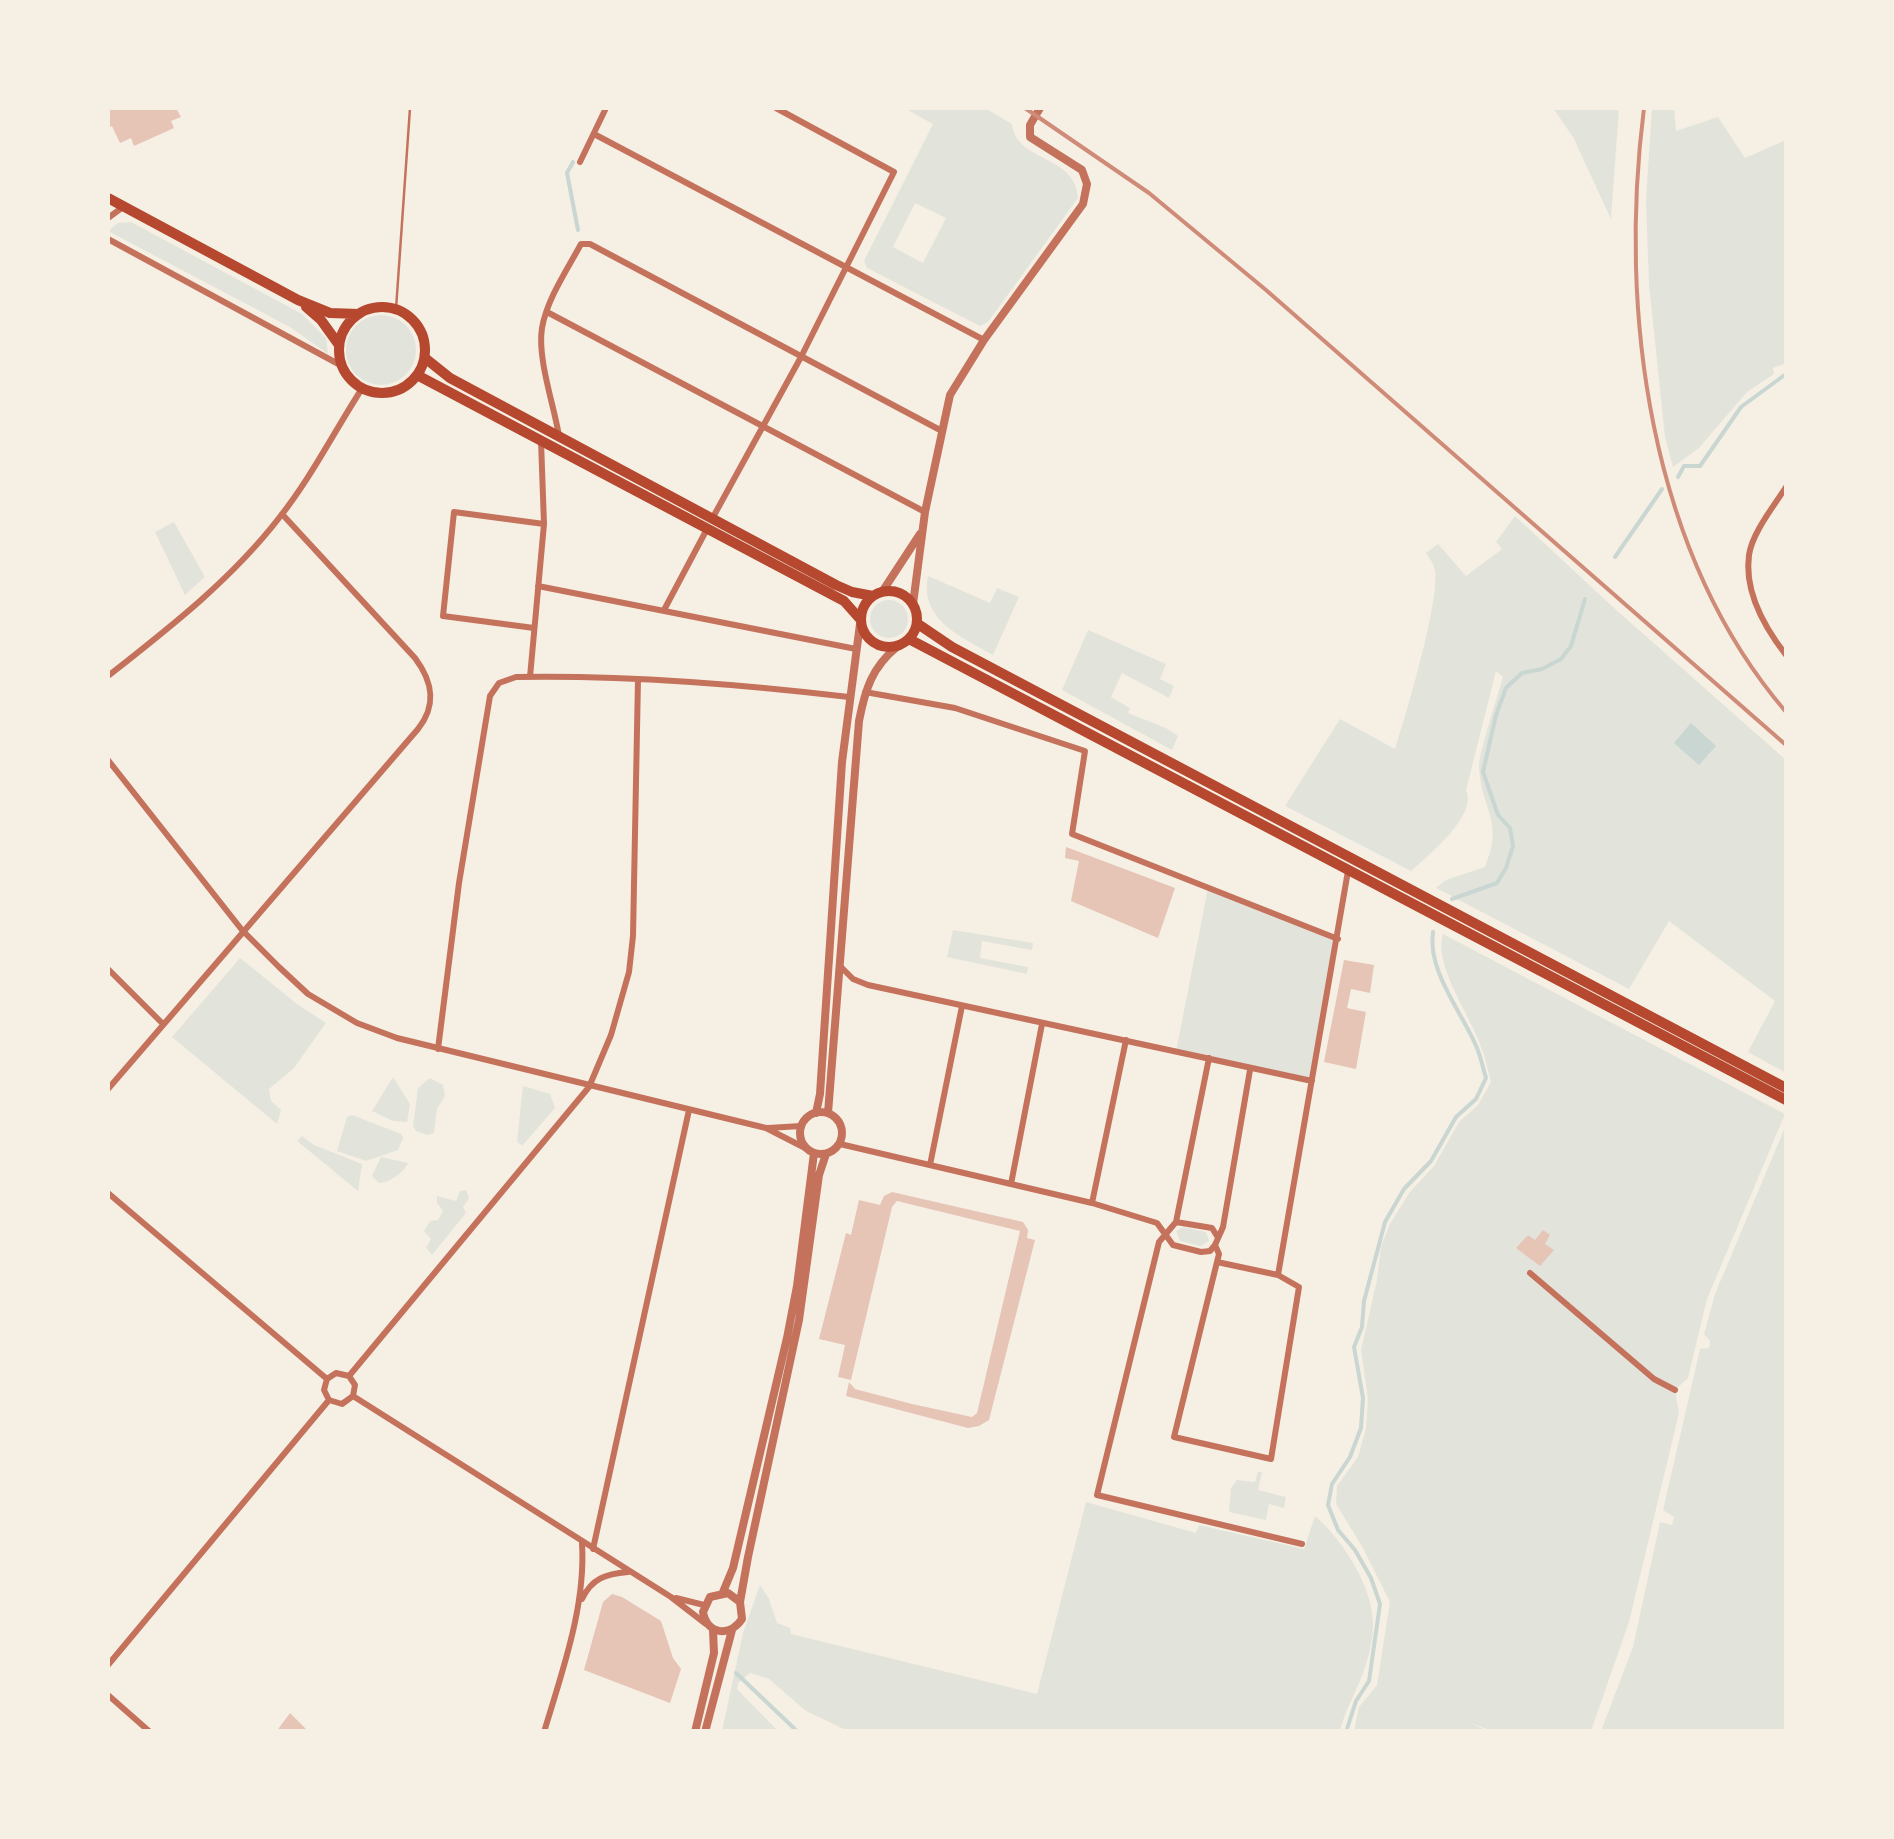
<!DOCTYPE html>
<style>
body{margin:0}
#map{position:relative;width:1894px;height:1839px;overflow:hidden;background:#f6efe4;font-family:Manrope,sans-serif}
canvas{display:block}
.frame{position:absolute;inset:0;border:110px solid #f6efe4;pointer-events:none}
</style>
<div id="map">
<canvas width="1894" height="1839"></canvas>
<div class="frame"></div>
</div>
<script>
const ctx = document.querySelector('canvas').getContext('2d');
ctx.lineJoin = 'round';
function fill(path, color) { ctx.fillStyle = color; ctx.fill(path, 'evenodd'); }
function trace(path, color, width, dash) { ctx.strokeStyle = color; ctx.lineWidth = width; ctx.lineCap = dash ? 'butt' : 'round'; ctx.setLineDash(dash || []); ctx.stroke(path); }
fill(new Path2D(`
 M904 108H985L1012 124C1015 162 1076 154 1078 198L988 322 980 326 867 268 864 261 933 124ZM915 203 946 218 923 263 893 247Z
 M1553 108H1619L1611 219 1573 137Z
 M1652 108H1674L1676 131 1718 117 1745 158 1786 140V363L1773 368 1774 374 1747 392 1699 448 1673 467 1665 437 1649 285 1646 200Z
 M131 222 302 314 326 338 328 354 290 327 108 231 118 223Z
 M346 350a35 35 0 1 1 70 0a35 35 0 1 1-70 0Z
 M1515 516 1614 608 1786 760V1073L1748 1052 1775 1001 1669 921 1629 989 1436 888 1446 880 1485 867C1504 821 1482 811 1479 768 1478 755 1498 695 1503 677L1496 671 1466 790C1478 815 1429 855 1411 871L1285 806 1340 719 1395 749C1405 718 1443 592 1434 567 1433 562 1429 558 1426 553L1438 544 1466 576 1502 549 1496 542Z
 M174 522 205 577 185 595 155 532Z
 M928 576 990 603 997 588 1019 597 993 655C962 637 919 620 928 576Z
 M870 619a19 19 0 1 1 38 0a19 19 0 1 1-38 0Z
 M1088 630 1166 664 1160 679 1174 686 1169 698 1122 673 1111 697 1130 708 1128 713 1168 729 1178 736 1172 750 1062 690Z
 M1208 888 1338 939 1312 1081 1176 1052Z
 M953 930 1033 943 1032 950 982 941 980 958 1028 967 1027 974 947 957Z
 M1443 934 1785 1114 1707 1299 1688 1378 1675 1390 1679 1413 1629 1622 1591 1731H1492L1470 1723 1487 1731H1354L1359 1707 1377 1685 1390 1602 1363 1548 1336 1504 1337 1486 1358 1457 1366 1428 1368 1399 1361 1350 1377 1280 1381 1246 1390 1224 1409 1193 1434 1166 1459 1122 1478 1105 1491 1082C1488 1070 1485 1056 1480 1044 1469 1014 1433 964 1443 934Z
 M240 958 297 1004 326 1023 294 1068 269 1089 271 1101 281 1110 277 1124 172 1037Z
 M393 1077 410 1104 407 1122 393 1121 372 1111Z
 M430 1078 443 1085 445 1096 437 1109 434 1133 427 1135 416 1131 413 1126 418 1088Z
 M523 1086 550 1094 555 1108 522 1146 517 1141Z
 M352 1115 401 1134 403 1138 398 1150 366 1161 337 1151 347 1117Z
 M1786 1125V1731H1601L1633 1647 1660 1522 1672 1525 1674 1517 1663 1510 1700 1349 1709 1348 1710 1341 1704 1334 1715 1294Z
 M302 1136 314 1145 362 1164 358 1191 297 1141Z
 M381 1157 408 1163C404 1172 389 1183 379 1183L372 1176Z
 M466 1190 469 1198 463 1207 466 1213 432 1255 426 1248 431 1239 424 1231 430 1221 438 1220 443 1211 437 1203V1196L456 1201 460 1191Z
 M1183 1227 1206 1232 1209 1241 1200 1246 1180 1241 1176 1231Z
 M1258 1472H1262L1258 1490 1286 1497 1284 1508 1269 1504 1266 1520 1229 1512 1231 1488 1237 1480 1255 1482Z
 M1086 1502 1196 1533 1199 1525 1304 1549 1315 1516C1343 1540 1374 1588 1373 1626 1373 1641 1368 1659 1363 1673 1356 1693 1345 1710 1340 1731H848L806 1711 769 1679 750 1673 738 1683 737 1689 778 1731H722L743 1633 760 1585 769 1599 777 1623 790 1628 791 1634 1037 1694Z`), '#e2e4dc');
fill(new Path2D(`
 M1691 723 1716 746 1699 765 1674 743Z`), '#c9d6d2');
trace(new Path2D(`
 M573 162 567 173 578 230
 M1678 477 1684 466H1700L1741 407 1786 374
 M1615 557 1662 489
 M1452 899 1497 883 1506 868 1513 846 1510 828 1498 815 1483 772 1496 715 1506 688 1522 673 1542 669 1561 659 1571 646 1585 599
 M736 1673 798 1732
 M1346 1732 1356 1701 1369 1681 1380 1604 1371 1578 1355 1550 1338 1530 1328 1505 1332 1484 1350 1457 1361 1428 1363 1398 1354 1347 1362 1327 1364 1301 1385 1222 1404 1189 1431 1161 1456 1117 1476 1099 1486 1078C1483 1068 1481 1058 1477 1048 1462 1012 1427 971 1433 932`), '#c9d6d2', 4);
fill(new Path2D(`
 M108 108H176L181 117 171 121 174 128 134 146 131 138 120 143 112 126 108 128Z
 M1066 847 1175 888 1158 938 1071 901 1079 861 1065 858Z
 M1344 960 1374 965 1370 993 1351 989 1347 1008 1366 1012 1356 1069 1324 1062Z
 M892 1192 1023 1222 1028 1230 1027 1238 1035 1240 989 1420 979 1426 968 1428 846 1396 849 1382 855 1389 912 1404 972 1417 977 1413 1020 1231 897 1201 892 1207 851 1380 838 1377 845 1345 819 1339 846 1233 851 1235 859 1200 880 1205 884 1196Z
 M1543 1230 1550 1235 1545 1244 1554 1250 1540 1266 1516 1248 1528 1235 1535 1240Z
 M612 1594 622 1597 661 1621 673 1658 681 1669 670 1703 584 1670 603 1602Z
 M290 1713 309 1732H276Z`), '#e6c5b7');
trace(new Path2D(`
 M396 309 410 108`), '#c5725c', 2.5);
trace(new Path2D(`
 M594 134 984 340
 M580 162 606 108
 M108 218 123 207
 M108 239 342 366
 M547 312 925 512
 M559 436C554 405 537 358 542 328 547 299 567 270 581 244H590L940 430
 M1786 487C1774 506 1752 533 1749 555 1744 591 1765 628 1786 655
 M712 519 801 357 894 172 776 108
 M538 586 856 649
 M664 610 707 529
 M534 628 443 616 454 512 544 524
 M108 676C169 628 231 580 279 518 311 478 335 430 363 387
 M530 677 544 524 541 441
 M865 692 955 708 1085 751 1072 834 1338 939
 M108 760 242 930 279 967 308 994 357 1023 397 1038 766 1128 807 1149
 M840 966 853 979 868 985 1312 1081
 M108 969 163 1024
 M438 1049 459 883 490 696 499 683 516 677C627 675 739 684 849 697
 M1209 1058 1176 1222 1159 1242 1097 1495 1302 1544
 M108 1089 418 729C437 705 433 682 415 658L282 514
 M768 1128 801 1126
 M840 1144 1092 1203 1157 1223 1173 1245 1201 1252 1210 1251 1215 1245
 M930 1165 962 1006
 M1011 1184 1042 1024
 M108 1193 327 1379
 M1092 1203 1126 1040
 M1176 1222 1212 1228 1217 1236
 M1217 1262 1278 1275 1299 1287 1271 1459 1174 1437 1217 1262 1219 1254 1215 1245 1223 1227 1250 1070
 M1530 1273 1654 1379 1675 1390
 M1278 1275 1348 871
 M349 1376 589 1087 611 1035 629 972 633 936 638 679
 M349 1376 355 1385 353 1396
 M327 1379 336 1373 349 1376
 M327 1379 324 1390 329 1400
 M353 1396 671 1597 706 1624
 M329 1400 342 1404 353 1396
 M593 1549 689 1110
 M676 1598 704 1605
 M582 1599C592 1578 606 1574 628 1572
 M108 1665 329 1400
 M108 1695 150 1732
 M544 1732C562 1672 586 1606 582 1543`), '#c5725c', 6);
trace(new Path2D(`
 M882 592 920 534
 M913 604 925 512 950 395 984 340 1083 204 1087 184 1082 170 1030 137V125L1040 108
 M800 1133a21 21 0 1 1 42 0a21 21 0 1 1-42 0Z
 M816 1113 820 1094 842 762 860 624
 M828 1113 859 721C865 690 872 667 897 647
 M723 1592 733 1568 787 1338 797 1286 814 1153
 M740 1602 728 1593 710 1597 703 1612C707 1634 729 1638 742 1619L740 1602 748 1557 799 1320 819 1175 826 1154
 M695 1732 714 1653 713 1630
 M705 1732 732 1630`), '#c5725c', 8);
trace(new Path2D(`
 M108 198 298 300 330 313 359 314
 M306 307 321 320 339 345
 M339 350a43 43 0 1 1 86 0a43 43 0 1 1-86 0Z
 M425 358 450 378 836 585 852 592 873 596
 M417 375 844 601 860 619
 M861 619a28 28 0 1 1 56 0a28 28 0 1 1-56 0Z
 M918 624 952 647 1786 1088
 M909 639 1786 1100`), '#b5482f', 10);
trace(new Path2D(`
 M1025 108 1149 193 1266 290 1786 745
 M1644 108C1618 311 1649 552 1786 712`), '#cf8b77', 4);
</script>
